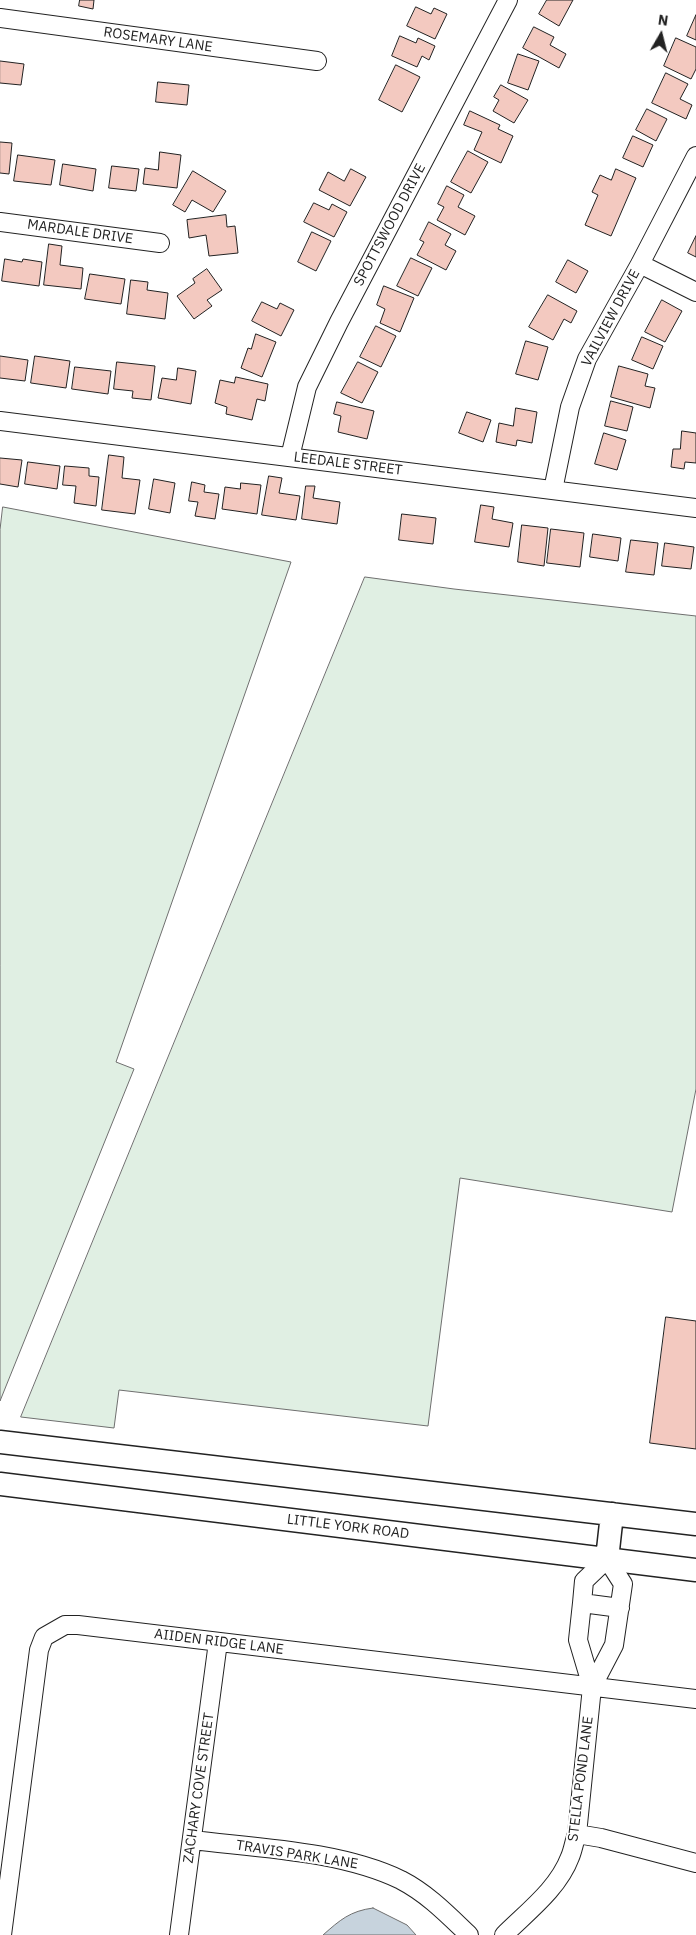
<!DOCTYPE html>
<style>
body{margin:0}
#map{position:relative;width:696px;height:1935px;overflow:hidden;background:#fff;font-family:"IBM Plex Sans",sans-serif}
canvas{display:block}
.north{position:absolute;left:636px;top:10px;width:50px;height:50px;-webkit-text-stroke:4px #fff;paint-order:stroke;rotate:8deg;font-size:14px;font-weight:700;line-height:20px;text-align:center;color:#222}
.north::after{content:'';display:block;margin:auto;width:18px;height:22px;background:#222;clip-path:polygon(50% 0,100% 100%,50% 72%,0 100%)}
</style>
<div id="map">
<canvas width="696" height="1935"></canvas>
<div class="north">N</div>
</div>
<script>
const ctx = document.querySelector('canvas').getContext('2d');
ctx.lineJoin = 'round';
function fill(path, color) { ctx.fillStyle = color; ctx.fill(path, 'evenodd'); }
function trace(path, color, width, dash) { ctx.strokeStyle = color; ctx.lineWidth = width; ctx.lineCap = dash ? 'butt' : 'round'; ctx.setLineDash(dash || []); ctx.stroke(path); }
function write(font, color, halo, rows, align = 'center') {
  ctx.font = font + ' "IBM Plex Sans",sans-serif'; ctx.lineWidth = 4; ctx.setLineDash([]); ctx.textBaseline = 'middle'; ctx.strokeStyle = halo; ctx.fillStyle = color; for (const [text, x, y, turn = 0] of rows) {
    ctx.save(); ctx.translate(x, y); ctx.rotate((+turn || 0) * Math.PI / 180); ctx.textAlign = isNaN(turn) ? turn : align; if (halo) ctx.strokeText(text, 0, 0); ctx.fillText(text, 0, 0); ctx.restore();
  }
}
const green = new Path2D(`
 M3 507 291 562 116 1062 134 1069 0 1401V530Z
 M365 577 454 589 696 616V1089L672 1212 460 1178 428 1426 119 1390 114 1428 21 1417Z`);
fill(green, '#e0efe3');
trace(green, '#6f6f6f', 1);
const water = new Path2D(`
 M373 1908 407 1925 416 1935H323C340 1920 350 1911 373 1908Z`);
fill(water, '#c7d3dd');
trace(water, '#6f6f6f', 1);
const building = new Path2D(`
 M80 0H94L93 9 79 6Z
 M547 0H573L559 26 539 14Z
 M416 7 431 14 434 8 447 14 435 39 407 26Z
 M696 15V40L687 36Z
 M534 27 554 37 550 45 566 54 559 68 523 48Z
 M400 36 416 43 418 38 435 46 429 60 422 56 417 67 392 56Z
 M676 38 696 47V69L691 79 664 66Z
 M518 54 539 61 528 90 508 83Z
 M0 61 24 64 21 85 0 83Z
 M396 65 420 77 402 112 379 100Z
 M666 73 688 84 680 99 692 105 686 119 652 103Z
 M158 82 189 85 187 105 156 102Z
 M501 85 528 100 514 123 493 111 499 100 494 97Z
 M647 109 667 119 656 141 636 130Z
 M470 111 500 125 498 129 513 136 501 163 474 150 482 132 464 125Z
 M633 136 653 145 643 167 623 158Z
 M0 142 12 143 9 174 0 173Z
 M468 151 488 162 471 193 451 182Z
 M160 152 181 155 177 188 143 184 145 168 158 170Z
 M18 155 55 160 51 185 14 181Z
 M63 164 96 169 93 191 60 185Z
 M112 166 139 169 136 191 109 188Z
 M351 169 366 177 350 206 319 190 328 172 344 181Z
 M616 169 636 178 611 236 585 225 598 195 592 192 600 175 611 180Z
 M193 171 226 191 213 212 192 200 185 212 173 205Z
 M447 186 464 195 458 207 475 216 465 235 437 220 444 207 438 204Z
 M314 203 329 210 332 204 347 212 334 237 304 222Z
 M226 215 227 227 235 226 238 253 209 256 206 235 189 238 187 220Z
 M429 222 451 234 445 245 456 251 446 270 417 255 424 242 420 240Z
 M312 232 331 241 316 271 298 262Z
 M696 236V257L688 253Z
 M49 244 62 246 60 265 83 268 81 289 44 285Z
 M411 258 432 268 418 296 397 286Z
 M5 259 22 262 23 259 42 262 39 286 2 281Z
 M568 260 588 271 576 293 556 282Z
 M207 269 222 290 207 300 212 306 194 319 177 296 195 283 193 279Z
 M90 274 125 279 121 304 85 299Z
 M131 280 148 282 147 290 168 293 165 319 127 314Z
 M384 286 414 298 400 332 380 323 385 309 377 305Z
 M548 295 577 311 571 323 564 319 553 340 529 327Z
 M662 300 682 311 665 342 645 332Z
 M262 302 277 309 280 303 294 310 281 336 252 321Z
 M376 326 396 336 381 367 360 357Z
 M256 334 276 342 262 377 241 368 248 348 251 349Z
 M642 337 663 346 653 369 632 360Z
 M526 341 548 347 538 380 516 374Z
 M0 356 28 360 25 381 0 378Z
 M35 356 70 361 66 388 31 383Z
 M117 362 155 366 151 400 132 398 133 391 114 389Z
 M358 362 378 372 362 403 341 393Z
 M619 366 648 374 645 386 655 388 650 408 611 397Z
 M75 367 111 371 108 394 72 389Z
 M178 368 196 371 191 404 158 398 162 378 176 380Z
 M236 377 268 384 265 401 257 399 252 420 226 414 227 407 215 403 220 380 234 383Z
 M611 401 633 407 627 431 605 426Z
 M337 402 374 411 367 439 338 432 341 416 334 414Z
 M516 408 537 412 532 443 517 440 516 446 496 442 499 423 513 426Z
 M467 412 491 420 483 442 459 433Z
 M682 431 696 433V463L685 462 684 469 671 467 673 449H680Z
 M604 433 626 440 617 470 595 464Z
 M109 455 124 457 122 478 140 480 135 514 102 510Z
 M0 458 22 460 18 487 0 484Z
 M28 462 60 466 57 489 25 484Z
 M65 466 89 468V476L99 477 96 506 74 503 76 486 63 485Z
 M269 476 282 478 279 493 300 496 296 520 262 515Z
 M154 479 175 483 170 513 149 509Z
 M192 482 205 485 204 492 219 494 215 519 195 516 198 502 189 501Z
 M241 483 261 485 257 514 222 509 225 487 240 489Z
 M306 486H315L313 498 340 502 337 524 302 519Z
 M481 505 494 507 492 519 513 523 509 547 475 542Z
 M402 514 436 518 433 544 399 540Z
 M522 525 548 528 544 566 518 562Z
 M551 529 584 533 580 567 547 563Z
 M593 534 621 538 618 561 590 557Z
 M631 540 658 543 654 575 626 572Z
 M665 543 694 547 691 569 662 566Z
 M666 1317 696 1321V1449L650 1443Z`);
fill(building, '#f3c9c0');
trace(building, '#222', 1);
const minor = new Path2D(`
 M0 18 317 61
 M0 222 160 243
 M640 264 696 292
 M0 421 696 508
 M290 457 307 387 339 322 508 0
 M553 490 570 407 587 359 640 264 696 156
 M607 1559 623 1584 614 1645 592 1687 578 1640 582 1603 584 1581Z
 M582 1603 620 1608
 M577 1834 601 1838 696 1863
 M192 1840C259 1848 341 1851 401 1880 428 1894 448 1915 469 1935
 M2 1935 39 1650 44 1637 65 1625H78L696 1699
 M179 1935 218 1642
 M504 1935C527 1912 558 1889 570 1857 573 1850 574 1842 577 1834L592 1687`);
const major = new Path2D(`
 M0 1442 696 1524
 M0 1484 696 1570
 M607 1559 612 1514`);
trace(minor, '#222', 20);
trace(major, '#222', 25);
trace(minor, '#fff', 18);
trace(major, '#fff', 22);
write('14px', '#222', '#fff', [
 ["ROSEMARY LANE",158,40,8],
 ["SPOTTSWOOD DRIVE",390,225,-62],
 ["MARDALE DRIVE",80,232,8],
 ["VAILVIEW DRIVE",611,318,-62],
 ["LEEDALE STREET",348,464,7],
 ["LITTLE YORK ROAD",348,1527,7],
 ["AIIDEN RIDGE LANE",219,1642,7],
 ["STELLA POND LANE",581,1779,-83],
 ["ZACHARY COVE STREET",199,1788,-82],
 ["TRAVIS PARK LANE",297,1855,9]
]);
</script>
